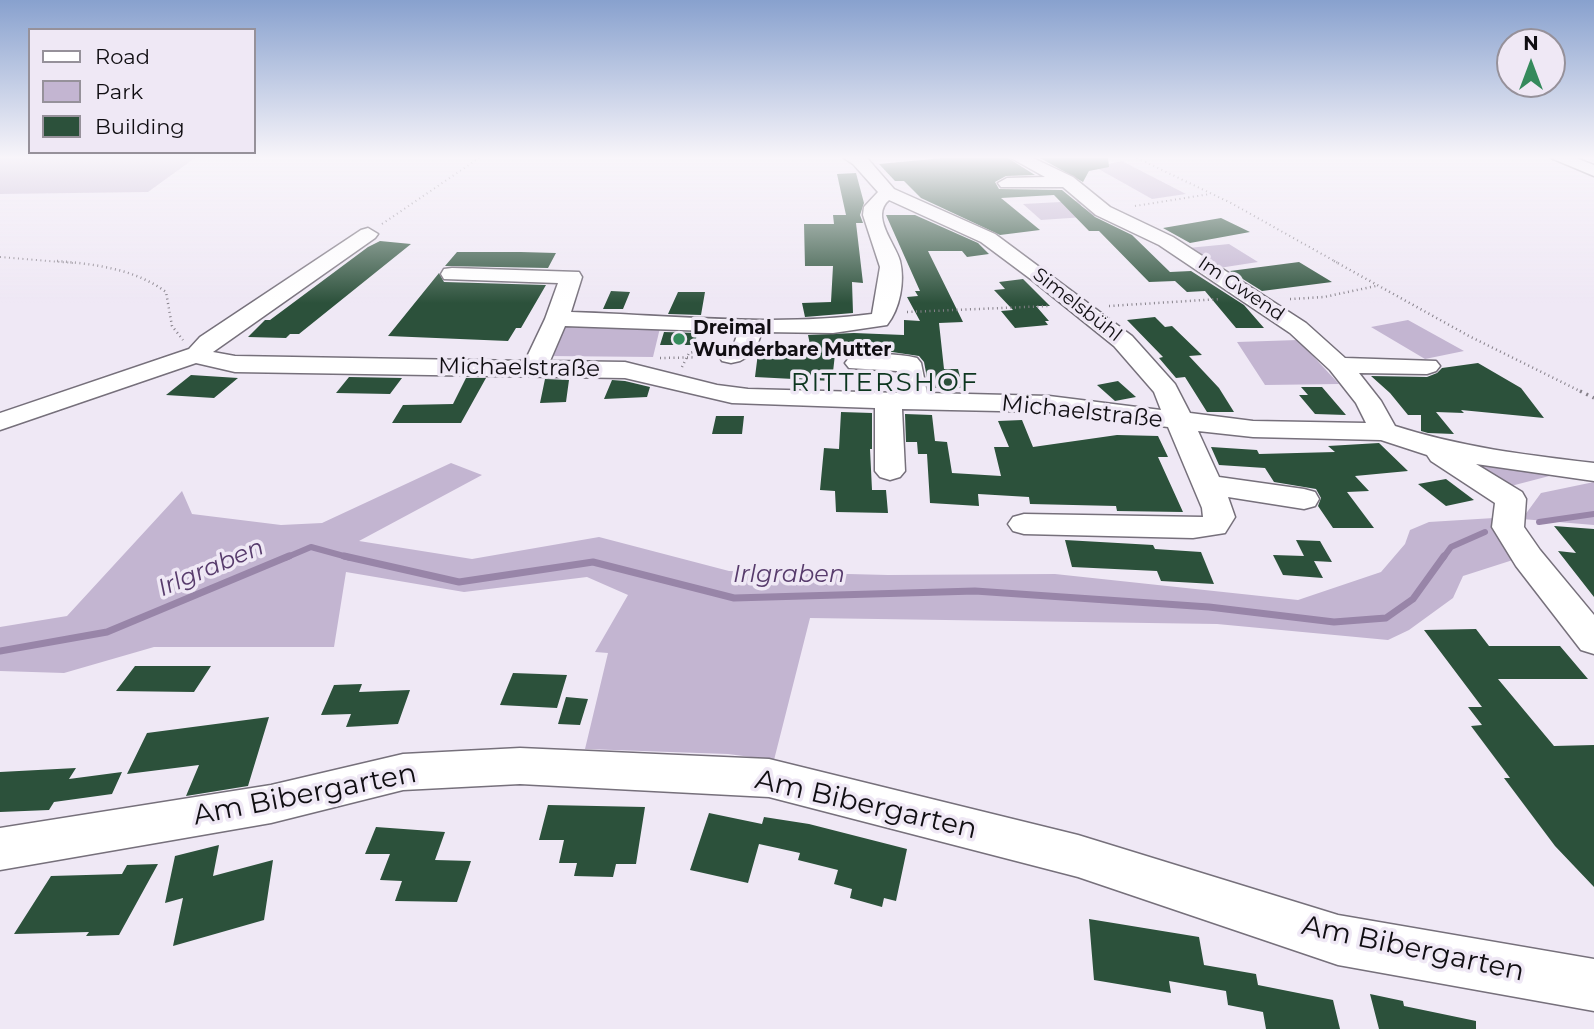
<!DOCTYPE html>
<meta charset="utf-8">
<style>
body{margin:0}
#map{position:relative;width:1594px;height:1029px;overflow:hidden;background:#efe8f5;font-family:Montserrat,sans-serif}
canvas{display:block}
.legend{position:absolute;left:28px;top:28px;width:228px;height:126px;box-sizing:border-box;background:#efe8f5;border:2px solid #96919a;margin:0;padding:9px 12px;list-style:none;font-size:21px;color:#100e12}
.legend li{display:flex;align-items:center;gap:14px;height:35px}
.legend b{width:35px;border:2px solid #96919a}
.north{position:absolute;left:1496px;top:28px;width:70px;height:70px;box-sizing:border-box;background:#efe8f5;border:2px solid #96919a;border-radius:50%;rotate:0deg;font-size:19px;font-weight:700;line-height:28px;text-align:center;color:#100e12}
.north::after{content:'';display:block;margin:auto;width:24px;height:32px;background:#358a5c;clip-path:polygon(50% 0,100% 100%,50% 72%,0 100%)}
</style>
<div id="map">
<canvas width="1594" height="1029"></canvas>
<ul class="legend">
<li><b style="height:9px;background:#fff"></b>Road</li>
<li><b style="height:19px;background:#c3b5d1"></b>Park</li>
<li><b style="height:19px;background:#2c513b"></b>Building</li>
</ul>
<div class="north">N</div>
</div>
<script>
const ctx = document.querySelector('canvas').getContext('2d');
ctx.lineJoin = 'round';
function fill(path, color) { ctx.fillStyle = color; ctx.fill(path, 'evenodd'); }
function trace(path, color, width, dash) { ctx.strokeStyle = color; ctx.lineWidth = width; ctx.lineCap = dash ? 'butt' : 'round'; ctx.setLineDash(dash || []); ctx.stroke(path); }
function write(font, color, halo, rows, align = 'center') {
  ctx.font = font + ' Montserrat,sans-serif'; ctx.lineWidth = 7; ctx.setLineDash([]); ctx.textBaseline = 'middle'; ctx.strokeStyle = halo; ctx.fillStyle = color; for (const [text, x, y, turn = 0] of rows) {
    ctx.save(); ctx.translate(x, y); ctx.rotate((+turn || 0) * Math.PI / 180); ctx.textAlign = isNaN(turn) ? turn : align; if (halo) ctx.strokeText(text, 0, 0); ctx.fillText(text, 0, 0); ctx.restore();
  }
}
fill(new Path2D(`
 M0 158H195L148 192 0 194Z
 M1122 161 1186 194 1152 199 1095 167Z
 M1079 201 1082 207 1099 216 1041 220 1023 204Z
 M1229 244 1258 262 1219 268 1188 248Z
 M1408 320 1464 351 1425 359 1371 327Z
 M600 323 599 328H607L609 323 660 328 653 357 549 356 562 327Z
 M1298 340 1339 384 1265 385 1237 342Z
 M451 463 482 475 359 541 472 559 599 537 729 571 888 575 1055 574 1298 600 1381 572 1405 544 1410 530 1429 522 1494 518 1496 534 1516 559 1463 576 1453 598 1409 630 1388 640 1217 624 810 618 774 760 728 754 585 749 608 653 595 652 628 595 587 577 464 592 346 572 334 647H154L64 673 0 671V627L67 616 182 491 192 514 281 525 322 523Z
 M1475 463 1557 474 1511 486 1500 484Z
 M1594 482V525L1522 519 1541 493Z`), '#c3b5d1');
trace(new Path2D(`
 M1539 522 1594 514
 M285 558 311 547 351 558
 M1443 558 1451 547 1485 532`), '#9885a8', 6);
trace(new Path2D(`
 M344 556 459 582 593 562 734 598 975 591 1209 607 1334 622 1386 618 1413 599 1444 556
 M0 651 107 632 289 556`), '#9885a8', 7);
fill(new Path2D(`
 M943 158H1008L1035 175 1006 176 995 182 999 189 1062 190 1095 217 1132 235 1170 272 1191 271 1244 305 1264 328H1236L1205 291 1187 292 1175 281 1149 282 1099 231H1089L1054 195 1001 198 1040 230 1000 235 921 198 904 181H895L879 164Z
 M1040 158H1108L1109 167 1089 171 1083 182Z
 M856 173 864 203 860 215 863 223H856L863 283 852 282 853 313 805 317 802 303 831 302 833 266H805L804 224H834L833 215H846L837 174Z
 M886 215H915L978 243 989 254 967 257 962 251H928L963 322 939 323 944 369H958L963 388H929L924 362 919 356 892 352 835 354 832 381 755 377 758 353 812 354 808 335 854 333 904 335V320L920 321 907 297 918 296 915 291H920Z
 M1221 218 1250 232 1190 243 1163 228Z
 M380 241 411 244 299 334H290L286 338 248 337 265 320H270L368 247Z
 M457 252H521L556 253 548 268 445 266Z
 M1299 262 1332 282 1262 291 1230 271Z
 M439 273 444 282 546 285 521 328H516L508 341 388 336Z
 M1023 279 1050 306H1036L1049 321H1045L1048 325 1015 328 1001 311 1013 310 994 290 1005 289 999 282Z
 M611 291 630 292 623 309H603Z
 M678 292H705L701 315 668 314Z
 M1155 317 1165 327 1172 326 1202 355 1189 356 1219 388 1234 412H1207L1185 377 1176 378 1159 358 1163 357 1127 320Z
 M664 332 697 333 695 345H660Z
 M1478 363 1521 388 1544 418 1461 410 1464 413 1436 412 1454 434 1428 433 1421 431V415H1408L1390 393 1371 376 1427 377 1437 373 1442 368Z
 M191 375 238 378 214 398 166 395Z
 M349 377 402 378 390 394 336 393Z
 M466 378H486L461 423H392L403 405 453 404Z
 M545 379 569 380 566 402 540 403Z
 M612 380 625 381 650 387 647 397 604 399Z
 M1118 381 1136 397 1115 401 1097 385Z
 M1301 387H1322L1346 415 1315 414 1299 395H1308Z
 M841 412 872 413V449H870L872 490H886L888 513 836 512 835 491 820 490 824 448 839 449Z
 M905 414 932 415 935 441 947 442 952 473 1001 476 994 447H1009L998 421 1022 420 1033 447 1117 435 1158 436 1168 457H1158L1183 512 1117 511 1116 506 1030 504 1029 497 978 494 979 506 930 503 927 454H918L917 442H906Z
 M716 416H744L742 434H712Z
 M1379 443 1408 471 1355 476 1369 491 1347 492 1374 528H1333L1318 506 1321 498 1316 489 1274 482 1265 468 1219 465 1211 447 1257 450 1259 454 1335 452 1328 446Z
 M1446 479 1474 500 1446 506 1418 484Z
 M1554 526 1594 529V597L1558 551 1576 553Z
 M1065 540 1153 545 1155 549 1201 552 1214 584 1161 581 1157 571 1072 567Z
 M1296 540 1320 541 1332 562 1314 561 1323 578 1283 575 1273 555 1304 556Z
 M1476 629 1489 646H1560L1588 679H1498L1554 746 1594 745V887L1555 846 1504 778H1510L1471 726 1482 725 1468 707H1482L1424 630Z
 M135 666H211L194 692 116 691Z
 M513 673 567 675 557 708 500 705Z
 M362 684 359 692 410 690 398 724 346 727 351 714 321 715 334 685Z
 M566 697 588 699 580 725 558 724Z
 M269 717 248 786 186 796 199 765 127 774 147 733Z
 M76 768 69 779 122 772 112 794 54 802 49 810 0 812V772Z
 M548 805 645 807 636 864H616L613 877 574 876 577 863H559L564 840H539Z
 M709 813 762 824 764 817 809 824 907 849 896 901 884 898 882 907 850 898 852 889 834 884 838 870 798 860 800 853 759 844 748 883 690 870Z
 M376 827 445 832 435 860 471 861 457 902 395 901 402 881 380 880 390 854H365Z
 M219 845 213 876 273 860 264 920 173 946 183 898 165 903 175 856Z
 M158 864 119 935 86 936 89 932 14 934 51 876 122 874 127 865Z
 M1089 919 1199 937 1204 965 1256 974 1258 985 1333 1000 1340 1029H1266L1263 1012 1228 1005 1226 991 1169 981 1171 993 1094 980Z
 M1370 994 1403 1001 1404 1006 1476 1021V1029H1379Z`), '#2c513b');
const minor = new Path2D(`
 M844 158H867L894 189 995 234 1132 336 1175 384 1190 413 1253 421 1366 423 1356 403 1330 370 1290 333 1159 245 1096 215 1063 187H1001L998 183 1007 178 1045 177 1011 158H1033L1073 177 1110 207 1173 237 1306 323 1345 358 1436 361 1440 366 1436 371 1427 374 1359 373 1381 401 1395 426C1460 447 1526 455 1594 463V481L1476 464 1522 492 1526 499 1524 527 1540 550 1594 615V654L1581 650 1516 566 1492 527 1495 503 1431 461 1427 455 1381 440 1253 437 1198 431 1219 477 1304 489 1315 492 1319 499 1315 506 1304 509 1228 497 1235 517 1225 533 1193 538 1024 534 1013 531 1008 524 1013 517 1024 514 1203 517 1202 508 1168 427 1049 412 902 409 905 471 900 477 890 480 880 477 875 471V408L732 403 625 378 235 372 196 363 0 430V413L189 349 200 337 361 230 368 228 378 234 375 238 213 352 235 356 525 361 545 319 558 283 444 279 441 274 444 269 452 268 579 272 582 277 571 312C670 315 773 327 872 314L880 267 863 215 864 207 878 192 853 164ZM889 200 981 242 1032 280 1114 346 1154 392 1161 410 1049 396 927 393 921 363 917 358C897 353 869 353 849 358L845 363 849 368 897 371 900 393 748 389 717 385 625 362 550 361 565 326 738 332 734 344 719 356 722 361 731 363 740 361 754 353 762 332 833 333 887 325C900 309 905 281 900 261 895 243 870 216 889 200Z
 M1551 158H1576L1594 165V176Z
 M520 748 769 759 1078 835 1338 915 1594 959V1011L1338 965 1078 877 769 797 520 784 403 790 271 823 0 870V828L271 785 403 754Z`);
trace(minor, '#76707b', 3);
trace(new Path2D(`
 M1137 158 1231 203 1338 263
 M1135 206 1210 194
 M382 224 479 158
 M0 257 73 263`), '#86818a', 2, [1, 3.5]);
trace(new Path2D(`
 M57 261C95 264 135 269 166 292L172 326 183 340
 M1334 261 1469 336 1584 393
 M1290 299 1324 297 1376 286
 M1109 306 1220 299
 M907 312 1049 306
 M660 358 711 357
 M682 367 689 353 704 350 705 340`), '#86818a', 2.5, [1, 3.5]);
trace(new Path2D(`
 M1580 391 1594 398`), '#86818a', 3.5, [2, 5]);
fill(minor, '#fff');
const sky = ctx.createLinearGradient(0, 0, 0, 303);
sky.addColorStop(0, '#88a1ce');
sky.addColorStop(0.52, '#f8f5fa');
sky.addColorStop(1, '#f8f5fa00');
ctx.fillStyle = sky;
ctx.fillRect(0, 0, 1594, 303);
for (const [x, y, r, color] of [
 [679,339,7,"#358a5c"]
]) { const dot = new Path2D(); dot.arc(x, y, r, 0, 2 * Math.PI); ctx.fillStyle = color; ctx.fill(dot); trace(dot, '#efe8f5', 2.5); }
write('19px', '#100e12', '#efe8f5', [
 ["Im Gwend",1241,289,34],
 ["Simelsbühl",1077,305,38]
]);
write('bold 19px', '#100e12', '#efe8f5', [
 ["Dreimal",693,328],
 ["Wunderbare Mutter",693,350]
], 'left');
write('23px', '#100e12', '#efe8f5', [
 ["Michaelstraße",519,368,1],
 ["Michaelstraße",1082,412,6]
]);
write('italic 24px', '#573b6c', '#efe8f5', [
 ["Irlgraben",211,568,-23],
 ["Irlgraben",789,575]
]);
ctx.letterSpacing = '2px';
write('26px', '#0d3620', '#efe8f5', [
 ["RITTERSHOF",885,383]
]);
ctx.letterSpacing = '0px';
write('28px', '#100e12', '#efe8f5', [
 ["Am Bibergarten",305,795,-11],
 ["Am Bibergarten",866,805,13],
 ["Am Bibergarten",1413,949,12]
]);
</script>
